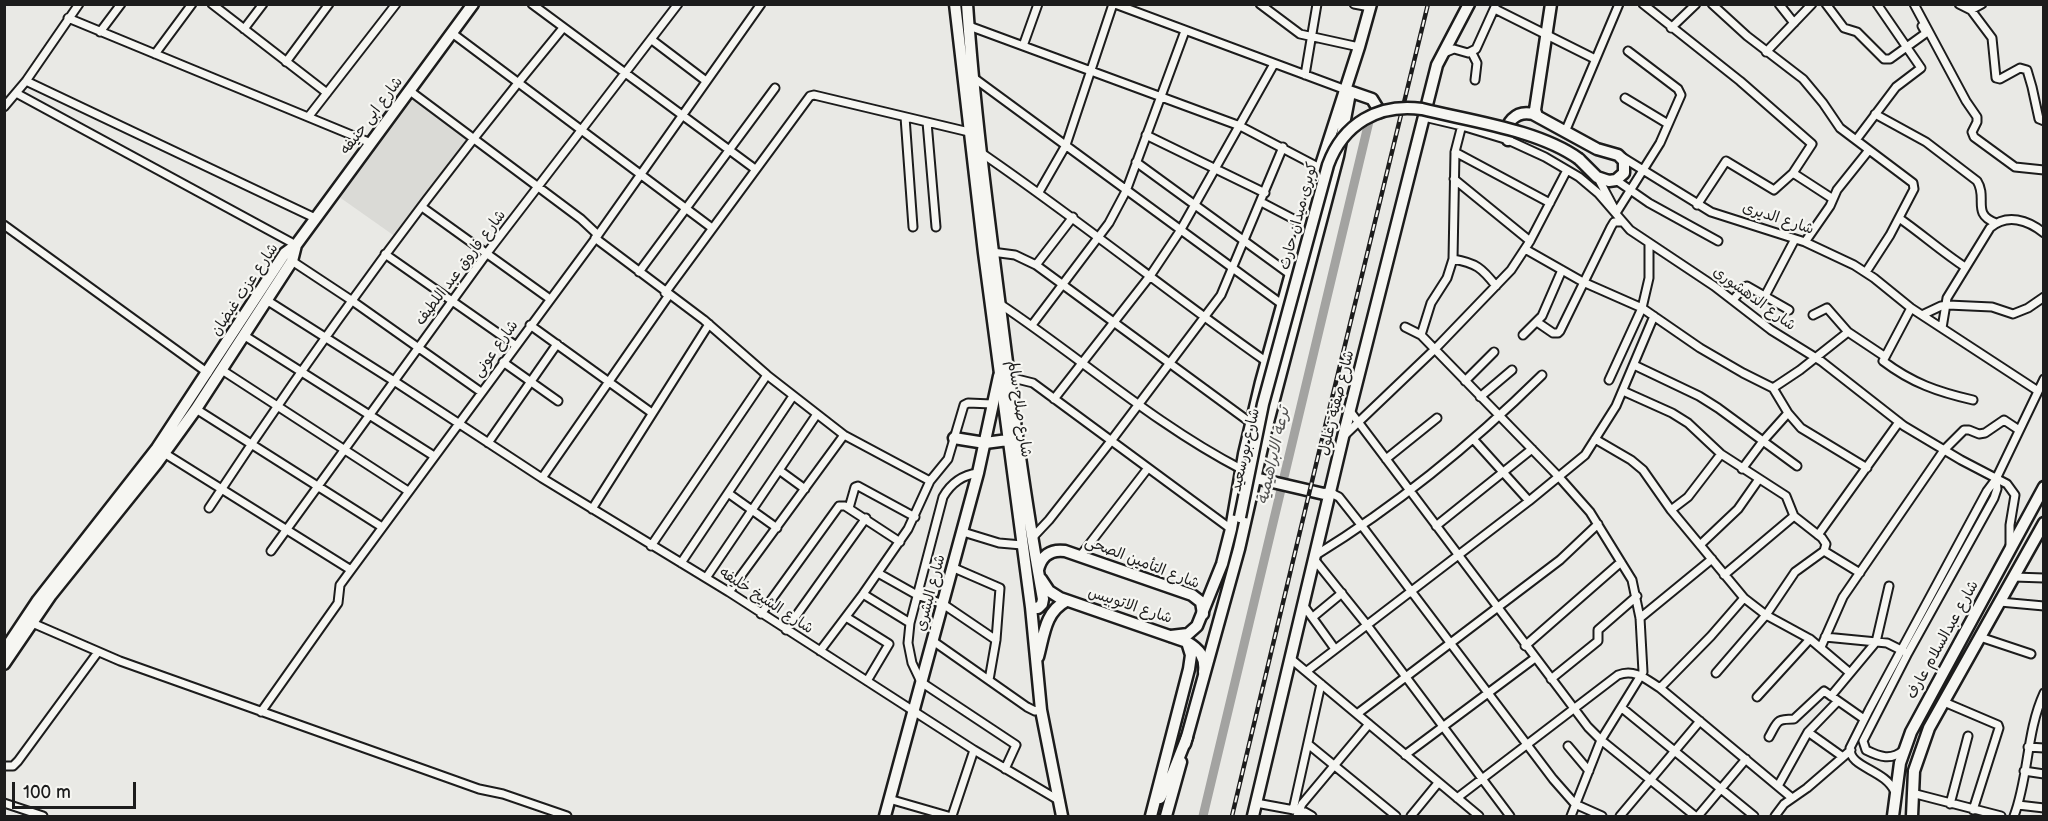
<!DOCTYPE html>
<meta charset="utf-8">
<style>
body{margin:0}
#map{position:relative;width:2048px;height:821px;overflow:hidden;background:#e9e9e5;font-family:"Balsamiq Sans",sans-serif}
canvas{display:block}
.frame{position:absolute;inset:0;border:6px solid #1c1c1c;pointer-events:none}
.scale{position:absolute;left:12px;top:782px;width:124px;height:27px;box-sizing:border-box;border:3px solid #1c1c1c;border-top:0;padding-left:8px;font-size:18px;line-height:21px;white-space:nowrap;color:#1c1c1c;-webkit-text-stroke:4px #f6f6f2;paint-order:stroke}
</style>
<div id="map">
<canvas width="2048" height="821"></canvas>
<div class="frame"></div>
<div class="scale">100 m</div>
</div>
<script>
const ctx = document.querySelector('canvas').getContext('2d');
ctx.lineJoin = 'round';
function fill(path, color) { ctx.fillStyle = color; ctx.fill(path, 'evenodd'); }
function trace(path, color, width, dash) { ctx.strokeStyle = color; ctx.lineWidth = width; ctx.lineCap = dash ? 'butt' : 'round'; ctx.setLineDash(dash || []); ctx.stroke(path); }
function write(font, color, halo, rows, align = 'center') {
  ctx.font = font + ' "Balsamiq Sans","Playpen Sans Arabic",sans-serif'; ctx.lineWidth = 4.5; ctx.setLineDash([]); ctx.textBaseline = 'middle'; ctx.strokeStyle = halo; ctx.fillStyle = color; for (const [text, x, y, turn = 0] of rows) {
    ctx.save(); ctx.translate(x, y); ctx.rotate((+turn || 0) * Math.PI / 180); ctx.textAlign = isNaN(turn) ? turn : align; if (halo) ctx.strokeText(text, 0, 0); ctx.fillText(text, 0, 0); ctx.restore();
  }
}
fill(new Path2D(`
 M410 92 473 140 396 237 335 194Z`), '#dadad6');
trace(new Path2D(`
 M1203 816 1371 113`), '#a3a3a1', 9);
const street = new Path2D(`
 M212 4 327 93
 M532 4 755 169
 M1115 4 1346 90
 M1260 4 1300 34 1359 47
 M1354 4 1370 7
 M1643 4 1740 81 1812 144 1793 173 1774 190 1726 161 1697 205
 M1712 4 1747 36 1803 79 1823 103 1840 128 1913 183 1914 189 1890 235 1866 272
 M1779 4 1794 23
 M1826 4 1844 28 1857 32 1884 59H1890L1926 33 1922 26
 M1914 4 1966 101 1977 117V122L1972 132 1974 137 2015 167 2044 170
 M1959 4 1971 10 1982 4
 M1495 9 1595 59
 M1971 10 1992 38 1996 78 2000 79 2020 68 2027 70 2032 87 2039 119 2044 121
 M68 18 371 143
 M969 26 1240 126 1320 168
 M1671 28 1696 4
 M244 29 263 4
 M100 32 121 4
 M452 33 712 228
 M652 40 706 81
 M1023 46 1038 4
 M1766 52 1812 4
 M1444 53 1454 49 1468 53 1476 49 1495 7
 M1472 53 1477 63 1475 80
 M155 54 192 4
 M286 62 329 4
 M1305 75 1317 4
 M974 78 1283 305
 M26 81 315 218
 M410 91 581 219 598 235
 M16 93 296 245
 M1625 98 1668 124
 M4 107 26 81 79 4
 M1875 114 1926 142 1977 181C1988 198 1971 214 1996 223
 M309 116 396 4
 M905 117 913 227
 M1424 117 1462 126 1508 140 1545 157 1579 177 1598 193 1630 230 1714 286 1771 330 1821 361 1904 426 1961 460 2007 484 2015 495 2010 525V548
 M927 122 936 227
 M1565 132 1619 4
 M1146 135 1265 193
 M1856 140 1896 87 1921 68 1877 4
 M980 152C1078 219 1170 294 1267 362
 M1455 152 1550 203
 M1622 157 1711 212 1805 242 1854 265 1874 278 1911 308 2038 391
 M1136 162 1291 275
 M1793 173 1833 199
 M1598 178 1614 208
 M1454 179 1530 241
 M1616 180 1649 203 1718 241
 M1039 192 1066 145 1113 4
 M1261 202 1305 225
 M422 207 550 299
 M1616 213 1660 143 1681 95 1678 89 1628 51
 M1899 218C1922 234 1942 252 1965 267
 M4 225 208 373
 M595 238 704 320 767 375 844 435 930 481
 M1805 242 1830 206 1837 190 1869 150
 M1525 249 1583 282 1642 308 1700 348 1743 373 1773 388 1788 413 1801 428 1867 468
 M992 252 1015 255 1036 265 1251 423
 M385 254 515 345
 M1453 259C1476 263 1482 268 1496 286
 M292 261 351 300 481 392
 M1036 265 1073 217
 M639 272 775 88
 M665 293 810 96 814 95 969 132
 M1765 296 1795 239
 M1733 300 1744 287 1747 286 1789 310
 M268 301 394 381 542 478 729 592 974 750 1060 801
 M1000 304C1081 358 1154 424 1241 469
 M1911 308 1883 361C1912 383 1938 392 1973 400
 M1813 315 1827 308 1848 332
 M1922 315 1941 306 1948 305 1992 307 2013 314 2028 308 2044 297
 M1537 322 1553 333H1558L1560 331 1611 227 1614 222H1622
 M530 325 652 413
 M1032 325 1109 223 1126 191 1185 31
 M1405 327 1421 335 1559 477 1590 512 1632 580 1640 618 1643 672 1601 740 1571 816
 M1942 328 1947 298 1990 228C2007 213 2028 220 2044 233
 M1421 335 1431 303 1447 278 1453 259 1455 152 1463 121
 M1523 335 1542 316 1562 270
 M245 336 434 456
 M503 362 558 401
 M1634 365 1699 396 1718 408 1797 466
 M222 370 408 491
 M1009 377 1033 383 1231 529
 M1609 380 1642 308 1649 278V243
 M1465 381 1494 352
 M1773 388 1800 370 1848 332 1884 356
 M1623 391 1672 413 1688 423 1721 454 1786 496 1794 516 1822 538 1826 544 1824 551 1795 572 1766 615 1716 673
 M1480 397 1512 370
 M1054 399 1150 276 1180 231 1274 64
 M196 409 382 527
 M1350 411 1588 727 1601 740 1695 816
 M1345 435 1435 349 1511 270 1530 241 1567 170
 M1595 439 1631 460 1643 470 1671 510 1744 598 1766 615 1810 639 1850 673
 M1474 440 1529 501
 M488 443 557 344
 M164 453 351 570
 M1386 459 1437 418
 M1742 469 1763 441 1788 413
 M779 470 805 489
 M978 473C962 475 951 483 943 497L910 623 908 643 912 663 921 682 1016 745 1005 769
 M542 478 669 295
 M728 493 777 528
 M1331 493 1339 497 1362 526 1553 779 1575 804 1602 816
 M209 508C318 342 436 181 563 28
 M849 508 855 487 858 486 915 517
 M592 509 709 324
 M1671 510 1688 497 1721 454
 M1436 526 1532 449
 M963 532 999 543 1022 545
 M1818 535 1899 422
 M1033 537 1049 520 1111 441 1221 295 1283 147
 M1700 545 1738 509 1759 479
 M651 546 767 375
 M271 551 487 253 678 4
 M1824 551 1860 573
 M1081 555 1148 468
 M1316 555C1399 504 1473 443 1542 375
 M1314 559 1367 625 1510 816
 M681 563 793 396
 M954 568 1000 588 996 640 989 680
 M878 573 917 595 943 604 996 640
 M1724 575 1794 516
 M2014 577 2044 578
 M706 578 817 414
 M729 592 844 435
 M863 594 910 623
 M2000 602 2044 606
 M1304 606 1335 649
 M761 614 839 506H845L900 542
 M846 617 889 644 867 681
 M1313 617 1342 593
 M1640 618 1712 559
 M30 622 120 661 479 789 503 794 567 816
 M786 630 866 518
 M1825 637 1887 643 1903 651
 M1980 637 2031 654
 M933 641 1027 707 1035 711 1041 710
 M1525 646 1621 562
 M1821 647 1843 597 1944 450 1964 430H1969L1979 434 1985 433 2004 420 2019 430
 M820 651 863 594 908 529 930 481 948 459 964 405 968 403 992 404
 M1291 659 1479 816
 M1307 671 1529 501 1585 455 1616 406 1654 316
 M1551 679 1598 641V630L1637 596
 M1660 688 1711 636 1744 598
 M1831 696 1876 642 1889 586
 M1757 697 1810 639
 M1944 702 1998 725 1999 728 1973 810
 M1622 708 1754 816
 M261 712 338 603 340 585 351 570 598 235 761 4
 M1357 714 1560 560 1598 524
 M1808 732 1843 757
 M1769 737C1778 721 1776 719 1794 719L1824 691 1864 719
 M1308 744 1396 816
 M1568 746 1589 771
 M2028 747 2044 748
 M1904 750C1891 761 1880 757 1866 750L1863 741 1908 653 1994 498 1997 489 1996 479
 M1405 755 1535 658
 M4 766H13L18 761 98 652
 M2024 771 2044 774
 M1778 786 1808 732 1838 701
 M1895 792C1885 769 1849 768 1850 748L1869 710 1987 491 1996 479 2044 379
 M1912 793 2001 816
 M1457 798 1618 675C1635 668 1647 680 1660 688L1792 798
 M889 799 948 816
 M4 803 43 816
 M1256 803 1305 812 1312 816
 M1950 804 1968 736
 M2018 805 2044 808
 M1293 810 1321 684
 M952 816 974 750
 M1297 816 1302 804 1369 724
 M1411 816 1438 783
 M1620 816 1700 721
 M1698 816 1746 759
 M1775 816 1784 804 1807 788 1851 750
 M2014 816C2029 777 2026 732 2044 693`);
const secondary = new Path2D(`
 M1346 90 1372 99 1380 112
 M1537 116 1535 110 1551 4
 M1508 140C1503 123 1516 110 1533 114L1597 149 1618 155 1624 161V173L1616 180 1609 181 1597 177 1579 159
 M1255 478 1324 494 1331 493
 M1171 636 1188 634 1197 626 1222 564 1231 529 1244 454 1261 382 1320 168 1359 47 1371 4
 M4 651 38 600 157 448 285 253 296 245 473 4
 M4 664 51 595 157 463 196 409 292 261 296 245
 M1185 744 1239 549 1267 426 1338 156 1349 98 1346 90
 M885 816 978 473 999 376
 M1166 816 1181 762
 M1253 816 1343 437 1437 65 1469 4
 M1893 816 1900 763 1911 732 2044 487
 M1912 816 1914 771 1929 728 2044 523`);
const primary = new Path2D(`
 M955 4 984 253 1031 607 1041 710 1062 816
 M967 4C974 106 987 206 1000 307 1012 404 1025 502 1043 599L1042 604 1038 608 1031 607
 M954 438 985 443 1008 440
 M1038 570C1041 556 1050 549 1065 551L1192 595 1201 602 1203 614
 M1041 579 1049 591 1060 598 1187 642C1199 649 1206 657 1204 672
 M1038 657C1044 635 1045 612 1066 601
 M1160 798 1172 775 1187 737
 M1151 816 1189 669 1191 655 1187 642`);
trace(street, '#1c1c1c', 11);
trace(secondary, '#1c1c1c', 15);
trace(primary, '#1c1c1c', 15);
trace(street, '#f6f6f2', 7);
trace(secondary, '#f6f6f2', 10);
trace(primary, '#f6f6f2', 10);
const rail = new Path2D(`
 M1232 816 1325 427 1428 4`);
trace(rail, '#1c1c1c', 4.5);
trace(rail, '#f6f6f2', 2, [7]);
const secondaryBridge = new Path2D(`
 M1240 517 1263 404 1328 165C1343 124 1378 103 1422 109 1470 121 1539 130 1579 159`);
trace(secondaryBridge, '#1c1c1c', 15, []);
trace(secondaryBridge, '#f6f6f2', 10);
write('15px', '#1c1c1c', '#f6f6f2', [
 ["شارع ابى حنيفه",372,116,-53],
 ["كوبرى ميدان حارث",1299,216,-75],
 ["شارع الديرى",1778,219,18],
 ["شارع فاروق عبد اللطيف",461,268,-53],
 ["شارع عزت غيضان",245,290,-56],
 ["شارع الدهشورى",1754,299,36],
 ["شارع عونى",496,349,-54],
 ["شارع صفية زغلول",1337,403,-76],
 ["شارع صلاح سالم",1019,409,82],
 ["شارع بورسعيد",1246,450,-77],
 ["شارع التأمين الصحى",1142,563,21],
 ["شارع البشري",931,593,-75],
 ["شارع الشيخ خليفه",766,601,33],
 ["شارع الاتوبيس",1130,606,18],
 ["شارع عبدالسلام عارف",1943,640,-61]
]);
write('italic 16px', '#525251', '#f6f6f2', [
 ["ترعة الابراهيمية",1274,456,-77]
]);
</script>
